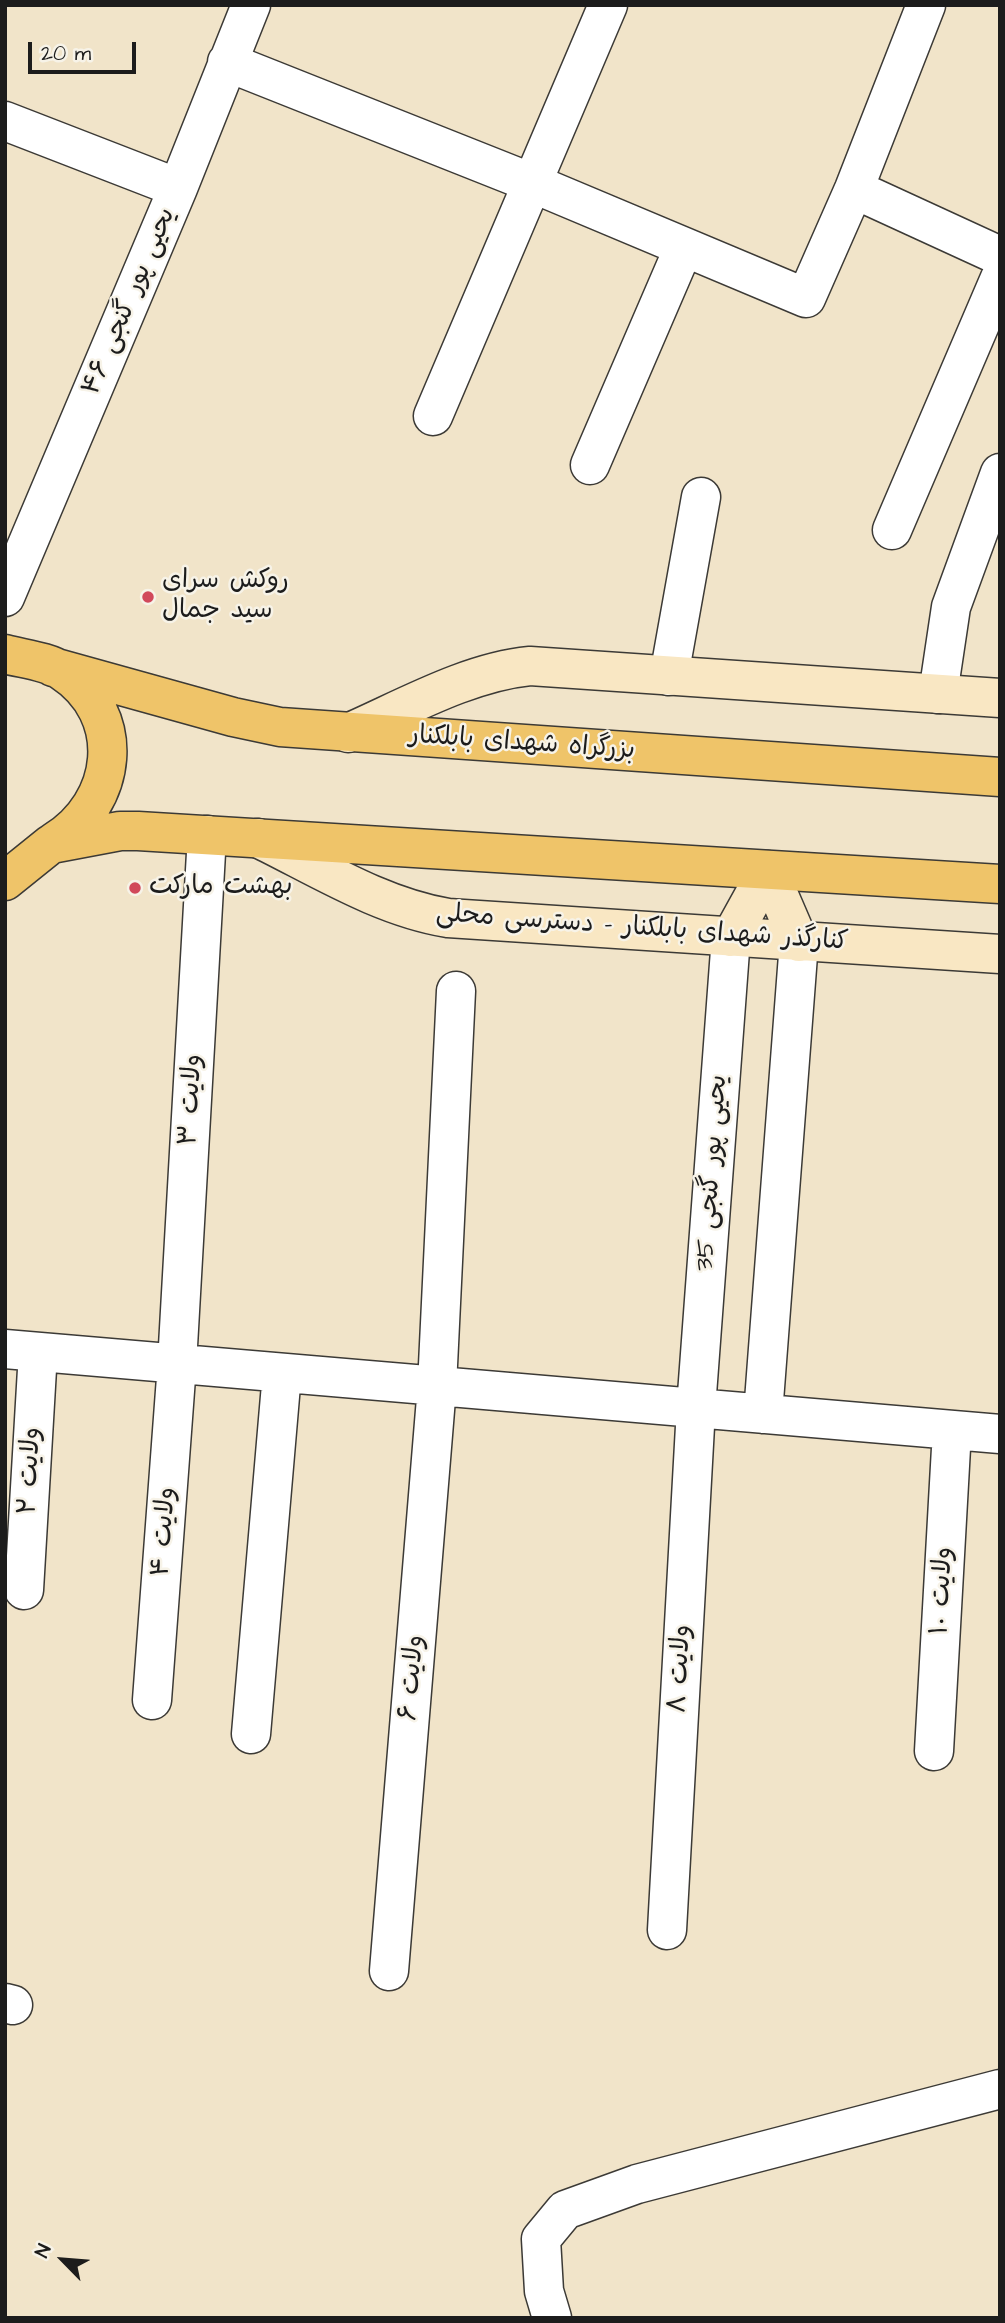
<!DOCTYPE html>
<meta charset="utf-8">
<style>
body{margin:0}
#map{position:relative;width:1005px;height:2323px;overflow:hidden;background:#f1e4c9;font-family:"Architects Daughter",sans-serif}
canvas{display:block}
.frame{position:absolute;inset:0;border:7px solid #1c1c1c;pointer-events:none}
.north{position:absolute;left:28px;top:2225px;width:70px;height:70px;-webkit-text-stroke:5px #f7f3e8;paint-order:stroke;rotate:295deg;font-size:19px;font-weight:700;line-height:28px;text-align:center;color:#1c1c1c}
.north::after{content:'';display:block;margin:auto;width:24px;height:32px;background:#1c1c1c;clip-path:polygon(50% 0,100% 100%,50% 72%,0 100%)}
.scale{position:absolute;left:28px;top:42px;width:108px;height:32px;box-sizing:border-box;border:4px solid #1c1c1c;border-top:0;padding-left:9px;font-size:21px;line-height:24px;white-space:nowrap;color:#1c1c1c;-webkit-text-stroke:5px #f7f3e8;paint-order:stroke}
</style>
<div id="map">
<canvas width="1005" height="2323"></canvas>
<div class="frame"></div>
<div class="north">N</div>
<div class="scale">20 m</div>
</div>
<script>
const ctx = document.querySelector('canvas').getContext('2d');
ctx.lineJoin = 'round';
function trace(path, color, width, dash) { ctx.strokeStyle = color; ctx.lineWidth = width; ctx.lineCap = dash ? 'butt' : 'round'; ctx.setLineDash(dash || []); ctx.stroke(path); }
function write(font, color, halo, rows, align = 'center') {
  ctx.font = font + ' "Architects Daughter","Playpen Sans Arabic",sans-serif'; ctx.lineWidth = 5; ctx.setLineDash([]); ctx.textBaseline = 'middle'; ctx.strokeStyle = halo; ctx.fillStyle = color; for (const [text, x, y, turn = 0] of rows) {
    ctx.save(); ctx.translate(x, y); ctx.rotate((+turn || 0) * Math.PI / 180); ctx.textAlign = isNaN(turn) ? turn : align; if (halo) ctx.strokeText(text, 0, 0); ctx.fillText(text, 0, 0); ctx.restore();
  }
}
const minor = new Path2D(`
 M227 62 532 183 806 298 854 189 926 5
 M5 121 178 188
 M854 189 1000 256
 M433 416 608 5
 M590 465 684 247
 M892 530 1000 278
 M5 597 178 188 251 5
 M669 676 701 497
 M938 694 951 607 1000 473
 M5 1349 1000 1434
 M763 1414 799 942
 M24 1590 38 1352
 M152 1700 177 1364 207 835
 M251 1734 282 1373
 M934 1751 952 1430
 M667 1930 696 1408 731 937
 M389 1971 437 1386 456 991
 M5 2003 13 2005
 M552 2318 544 2291 541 2239 565 2210 637 2184 1000 2089`);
const secondary = new Path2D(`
 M348 733C405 708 468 672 530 666L1000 698
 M258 838C319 868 381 907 448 918L1000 954
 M731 937 768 870 799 942`);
const primary = new Path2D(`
 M5 654C23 659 47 661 62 671 129 715 118 803 54 842
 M53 667 233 717 280 727 1000 777
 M5 881 51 844 120 831H138L1000 884`);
trace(minor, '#3c3a36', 41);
trace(secondary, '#3c3a36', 41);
trace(primary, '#3c3a36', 41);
trace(minor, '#fff', 38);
trace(secondary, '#f9e7c3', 38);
trace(primary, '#efc469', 38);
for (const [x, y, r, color] of [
 [148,597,7,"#d1495b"],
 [135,888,7,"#d1495b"]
]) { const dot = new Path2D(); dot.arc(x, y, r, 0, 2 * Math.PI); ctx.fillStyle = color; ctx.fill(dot); trace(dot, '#f7f3e8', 2.5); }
write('26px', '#1c1c1c', '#f7f3e8', [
 ["یحیی پور گنجی ۴۶",130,302,-67],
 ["بزرگراه شهدای بابلکنار",522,744,4],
 ["کنارگذر شهدای بابلکنار - دسترسی محلی",642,929,4],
 ["ولایت ۳",192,1100,-87],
 ["یحیی پور گنجی 35",713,1173,-86],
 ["ولایت ۲",31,1471,-87],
 ["ولایت ۴",165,1532,-86],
 ["ولایت ۱۰",943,1591,-87],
 ["ولایت ۸",681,1669,-87],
 ["ولایت ۶",413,1678,-85]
]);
write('26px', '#1c1c1c', '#f7f3e8', [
 ["روکش سرای",162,582],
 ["سید جمال",162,612],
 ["بهشت مارکت",149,888]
], 'left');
</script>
